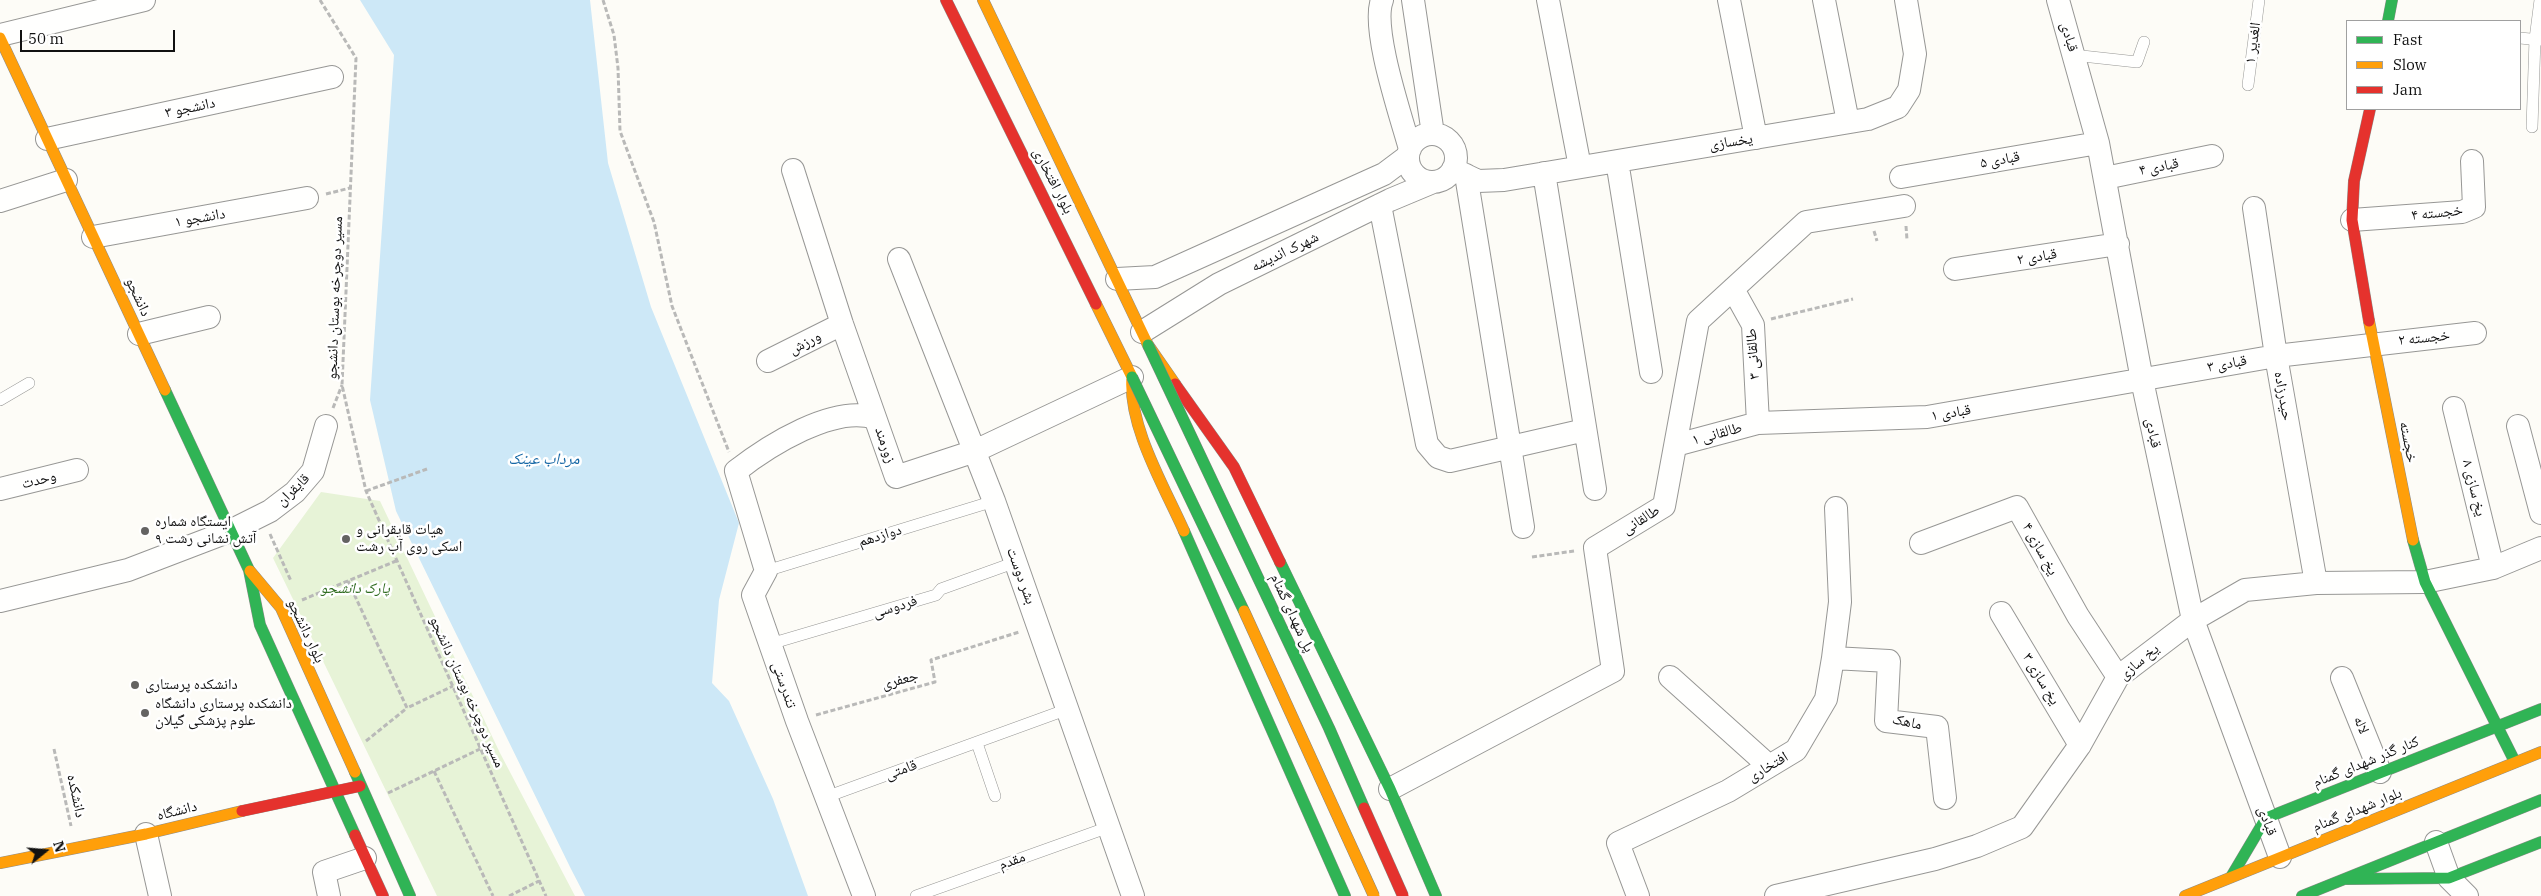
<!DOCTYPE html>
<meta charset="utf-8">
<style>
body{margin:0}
#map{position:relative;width:2541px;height:896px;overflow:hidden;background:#fdfcf7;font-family:"IBM Plex Serif",serif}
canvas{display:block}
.legend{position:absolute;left:2346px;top:20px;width:175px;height:90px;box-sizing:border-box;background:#fff;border:1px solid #a0a0a0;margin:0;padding:6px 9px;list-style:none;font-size:15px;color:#111}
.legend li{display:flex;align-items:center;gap:10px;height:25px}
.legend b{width:25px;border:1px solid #a0a0a0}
.north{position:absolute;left:20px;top:826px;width:50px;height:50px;-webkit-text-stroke:4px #fff;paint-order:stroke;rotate:73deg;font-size:14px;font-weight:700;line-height:20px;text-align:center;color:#111}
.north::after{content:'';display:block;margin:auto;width:18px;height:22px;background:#111;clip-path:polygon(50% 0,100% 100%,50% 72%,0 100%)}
.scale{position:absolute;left:20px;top:30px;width:155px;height:22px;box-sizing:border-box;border:2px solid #111;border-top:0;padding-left:6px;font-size:15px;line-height:18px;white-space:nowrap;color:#111;-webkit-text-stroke:4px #fff;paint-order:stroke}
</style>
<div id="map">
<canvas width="2541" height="896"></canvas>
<ul class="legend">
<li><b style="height:6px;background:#30b455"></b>Fast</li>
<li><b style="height:6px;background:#ff9f0a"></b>Slow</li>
<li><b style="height:6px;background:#e5322d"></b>Jam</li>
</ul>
<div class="north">N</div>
<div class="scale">50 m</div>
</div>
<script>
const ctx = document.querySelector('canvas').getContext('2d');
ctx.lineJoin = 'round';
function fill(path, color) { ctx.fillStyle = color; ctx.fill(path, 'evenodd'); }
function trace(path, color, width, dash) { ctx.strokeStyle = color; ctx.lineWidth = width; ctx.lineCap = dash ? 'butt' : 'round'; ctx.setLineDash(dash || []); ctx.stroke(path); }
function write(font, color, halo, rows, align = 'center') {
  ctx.font = font + ' "IBM Plex Serif","Noto Naskh Arabic",serif'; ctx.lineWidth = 5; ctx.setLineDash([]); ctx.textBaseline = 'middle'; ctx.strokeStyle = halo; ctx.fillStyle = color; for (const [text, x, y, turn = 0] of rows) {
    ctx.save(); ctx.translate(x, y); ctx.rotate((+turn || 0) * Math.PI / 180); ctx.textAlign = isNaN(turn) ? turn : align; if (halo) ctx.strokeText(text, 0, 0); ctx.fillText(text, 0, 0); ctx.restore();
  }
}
fill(new Path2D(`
 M321 492 380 501 500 753 575 896H437L273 558Z`), '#e7f3d7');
fill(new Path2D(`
 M360 0H590L608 163 651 307 739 523 719 600 712 683 729 701 773 799 808 896H585L571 869 396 511 370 400 394 55Z`), '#cde8f7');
const lane = new Path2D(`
 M2520 38 2540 40
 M2073 55 2137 62 2144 42
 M2248 85 2259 0
 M2532 127 2535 39 2540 0
 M0 400 29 383
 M766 571 994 501
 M770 644 936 595 941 589 1016 562
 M977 743 995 796
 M826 797 1068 709
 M916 896 1109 827`);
const street = new Path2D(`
 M1382 0C1371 29 1401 116 1410 149
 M1413 0 1433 134
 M1548 0 1580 167
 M1729 0 1756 138
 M1824 0 1848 122
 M2058 0 2098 143 2142 380 2193 620 2280 857
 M0 35 144 0
 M1408 158a24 24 0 1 1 48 0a24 24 0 1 1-48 0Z
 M47 139 332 77
 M1617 161 1651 372
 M1453 169 1478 181 1504 180 1868 119 1898 107 1909 90 1915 54 1906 0
 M793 170 842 324 896 477 975 451 1132 377
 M1544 173 1595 489
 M1466 175 1523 527
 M1901 177 2098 143
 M2105 178 2212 156
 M0 201 66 180
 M1380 205 1427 444 1438 457 1450 461 1585 430
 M2254 208 2276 356 2316 583
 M2352 220 2462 212 2474 207 2472 161
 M93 237 307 198
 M899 259 994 501 1133 896
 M1955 269 2118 244
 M1117 279 1155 277 1384 174 1408 156
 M1733 289 1753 325 1758 423
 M1142 332 1219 284 1390 200 1433 182
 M139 334 209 317
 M768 361 842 324
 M2454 408 2493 568
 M2518 426 2541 513
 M1676 445 1758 423 1927 417 2276 356 2475 333
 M0 489 77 470
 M1921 543 2017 507 2078 616 2118 677
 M0 601 128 570 230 531 270 511 295 492 313 471 326 426
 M2001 613 2080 745
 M1833 658 1889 661 1886 721 1937 727 1945 798
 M1670 677 1769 766
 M2342 678 2380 772
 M1390 789 1613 671 1595 548 1664 506 1698 321 1806 222 1904 206
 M146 834 160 896
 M2436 842 2449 878 2467 896
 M329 896 324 872 365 858
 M864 896 797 721 753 595 766 571 736 471C768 446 834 404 875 418
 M1638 896 1618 843 1728 791 1796 750 1826 699 1833 658 1840 602 1836 508
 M1776 896 1935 859 1977 846 2022 827 2080 745 2118 677 2193 620 2245 590 2316 583 2425 582 2493 568 2541 548`);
const fast = new Path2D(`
 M2388 21 2392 0
 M165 390 249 570 260 625 355 835
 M1184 531 1345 896
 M2413 540 2425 582 2515 762
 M1280 562 1390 789 1436 896
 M355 772 410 896
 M2231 877 2266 818 2541 709
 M2345 879 2449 878 2541 842
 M2302 896 2541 800`);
const slow = new Path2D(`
 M983 0 1148 345 1175 384
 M0 38 165 390
 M1096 304 1132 377C1128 426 1164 486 1184 531
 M2369 321 2413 540
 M250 571 281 608 355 772
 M0 863 146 834 242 811
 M2185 896 2541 752`);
const jam = new Path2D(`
 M946 0 1096 304
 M2369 321 2352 220 2354 181 2370 109
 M1175 384 1234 467 1280 562
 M242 811 360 786
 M355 835 383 896`);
trace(lane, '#979795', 12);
trace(street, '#979795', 24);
trace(fast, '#8e8d8b', 12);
trace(slow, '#8e8d8b', 12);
trace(jam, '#8e8d8b', 12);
trace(new Path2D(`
 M320 0 356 58 342 385 366 491 546 896
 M603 0 614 35 618 68 620 131 654 222 672 306 729 452
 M326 194 350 188
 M1906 226 1907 240
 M1874 231 1877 241
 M1771 319 1853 299
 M333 408 342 385
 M366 491 427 469
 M270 534 291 581
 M1532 557 1574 551
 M348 581 407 708 453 686
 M302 600 396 561
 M816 715 935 682 931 660 1019 632
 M366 741 407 708
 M54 749 71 826
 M434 771 493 896
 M388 793 480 749
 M509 896 539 881`), '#b9b9b8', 3, [5, 2.5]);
trace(lane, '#fffffe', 11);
trace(street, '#fffffe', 22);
trace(fast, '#30b455', 11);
trace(slow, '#ff9f0a', 11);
trace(jam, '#e5322d', 11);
const fastBridge = new Path2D(`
 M1148 345 1329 728 1364 808
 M1132 377 1244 611`);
const slowBridge = new Path2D(`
 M1244 611 1374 896`);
const jamBridge = new Path2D(`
 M1364 808 1403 896`);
trace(fastBridge, '#858482', 12, []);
trace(slowBridge, '#858482', 12, []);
trace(jamBridge, '#858482', 12, []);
trace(fastBridge, '#30b455', 11);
trace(slowBridge, '#ff9f0a', 11);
trace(jamBridge, '#e5322d', 11);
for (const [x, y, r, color] of [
 [145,531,5,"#646362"],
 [346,539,5,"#646362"],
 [135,685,5,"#646362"],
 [145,713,5,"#646362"]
]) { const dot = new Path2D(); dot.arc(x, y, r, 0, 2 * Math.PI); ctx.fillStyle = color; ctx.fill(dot); trace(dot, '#fff', 2); }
write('15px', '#111', '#fff', [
 ["قبادی",2069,37,74],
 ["الغدیر ۱",2253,43,-82],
 ["دانشجو ۳",190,108,-12],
 ["یخسازی",1731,142,-9],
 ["قبادی ۵",2000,160,-10],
 ["قبادی ۴",2159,167,-11],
 ["بلوار افتخاری",1053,181,63],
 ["خجسته ۴",2437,213,-6],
 ["دانشجو ۱",200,218,-10],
 ["شهرک اندیشه",1285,252,-26],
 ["قبادی ۲",2037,257,-9],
 ["دانشجو",138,297,65],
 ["مسیر دوچرخه بوستان دانشجو",335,298,-88],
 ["خجسته ۲",2424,338,-6],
 ["ورزش",805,343,-27],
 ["طالقانی ۳",1753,354,-94],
 ["قبادی ۳",2227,364,-10],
 ["حیدرزاده",2283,396,80],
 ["قبادی ۱",1951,413,-9],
 ["قبادی",2153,433,78],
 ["طالقانی ۱",1717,434,-15],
 ["خجسته",2408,442,79],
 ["زورمند",885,445,71],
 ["وحدت",39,480,-14],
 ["یخ سازی ۸",2474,488,76],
 ["قایقران",293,490,-44],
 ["طالقانی",1641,520,-32],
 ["دوازدهم",880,536,-17],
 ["یخ سازی ۴",2040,549,61],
 ["بشر دوست",1021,576,70],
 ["فردوسی",895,607,-17],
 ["پل شهدای گمنام",1292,613,65],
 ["بلوار دانشجو",306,631,65],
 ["یخ سازی",2139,662,-40],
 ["یخ سازی ۳",2041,679,59],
 ["جعفری",900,680,-15],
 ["تندرستی",784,685,71],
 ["مسیر دوچرخه بوستان دانشجو",467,692,66],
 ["ماهک",1907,722,12],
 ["لاله",2361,725,68],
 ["کنار گذر شهدای گمنام",2366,762,-22],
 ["افتخاری",1768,767,-31],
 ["قامتی",901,770,-20],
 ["دانشکده",76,796,78],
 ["بلوار شهدای گمنام",2357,810,-22],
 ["دانشگاه",177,811,-14],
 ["قبادی",2267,821,70],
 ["مقدم",1012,861,-20]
]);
write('15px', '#111', '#fff', [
 ["ایستگاه شماره",155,522],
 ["۹ آتش نشانی رشت",155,539],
 ["هیات قایقرانی و",356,530],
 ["اسکی روی آب رشت",356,547],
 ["دانشکده پرستاری",145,685],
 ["دانشکده پرستاری دانشگاه",155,704],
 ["علوم پزشکی گیلان",155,721]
], 'left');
write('italic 15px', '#2f6b1f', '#fff', [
 ["پارک دانشجو",355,589]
]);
write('italic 16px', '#1768a6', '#fff', [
 ["مرداب عینک",544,459]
]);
</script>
